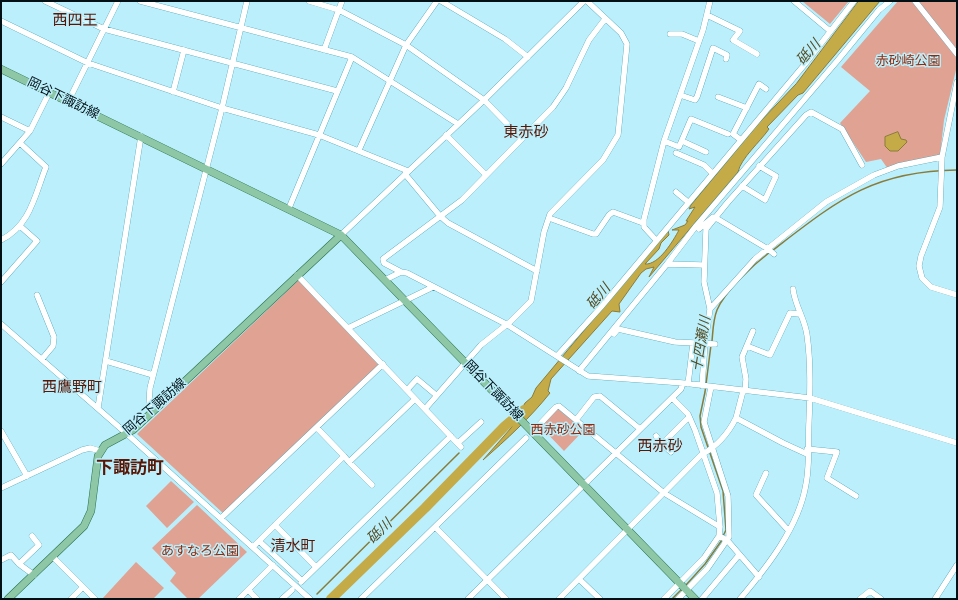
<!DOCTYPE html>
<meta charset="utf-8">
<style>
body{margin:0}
#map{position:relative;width:958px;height:600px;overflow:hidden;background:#bbeffc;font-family:"Sofia Sans Condensed",sans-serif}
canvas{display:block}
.frame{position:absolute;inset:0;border:2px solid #001015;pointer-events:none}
</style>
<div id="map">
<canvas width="958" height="600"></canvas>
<div class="frame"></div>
</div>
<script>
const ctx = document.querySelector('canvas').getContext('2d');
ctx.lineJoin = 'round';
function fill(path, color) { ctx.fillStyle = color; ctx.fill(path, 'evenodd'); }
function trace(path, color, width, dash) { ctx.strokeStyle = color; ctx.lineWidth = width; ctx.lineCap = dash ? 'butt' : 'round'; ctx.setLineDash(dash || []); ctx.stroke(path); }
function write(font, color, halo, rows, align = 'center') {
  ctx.font = font + ' "Sofia Sans Condensed","Noto Sans JP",sans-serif'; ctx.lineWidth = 3; ctx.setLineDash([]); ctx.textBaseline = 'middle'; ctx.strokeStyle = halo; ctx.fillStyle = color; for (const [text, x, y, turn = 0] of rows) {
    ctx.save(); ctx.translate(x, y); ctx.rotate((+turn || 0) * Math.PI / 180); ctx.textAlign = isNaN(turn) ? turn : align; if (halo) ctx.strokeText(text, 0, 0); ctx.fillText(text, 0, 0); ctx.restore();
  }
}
fill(new Path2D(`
 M802 1H849L830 24Z
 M898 1H957V66L944 120 940 156 888 169 881 159 866 162 840 123 870 91 841 67Z
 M299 280 380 364 224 514 137 434Z
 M557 408 584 430 564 451 540 426Z
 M171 481 194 502 167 528 146 506Z
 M197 505 247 552 198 599H188L170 581 176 573 152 548Z
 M136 562 164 588 153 599H102Z`), '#e0a292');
const water = new Path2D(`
 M859 1H880L803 93 798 95 767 127 769 129C760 142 741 158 738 172L649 277 654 267 646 269 641 273 619 304 620 312 612 311 551 379 548 391 550 393C530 418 507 439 483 460L511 428 525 403 532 397 536 388 668 230 669 235 661 243 659 249 645 264C659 265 673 241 679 230H672L685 225 688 221H686L695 207 689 209 691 205 758 124 796 84Z
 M898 132 901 139 906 140 907 142 898 151H890L885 146V137Z`);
fill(water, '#c4ab48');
trace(water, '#897c39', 1);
trace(new Path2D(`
 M773 250C837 201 872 171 957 170
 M712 341C713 331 713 320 717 310 725 291 753 265 770 252
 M711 345 705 392 700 416 701 427 723 491 726 530 723 536
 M686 585 705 564 722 540
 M317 594 459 453
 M672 599 682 589`), '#897c39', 1.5);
trace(new Path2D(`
 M331 599 425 508 505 426 524 410`), '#c4ab48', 10);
const minor = new Path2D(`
 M45 1 104 29 337 91
 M140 1 352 57 458 124
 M309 1 339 10 406 45 484 100 521 138
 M441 1 505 39 528 57
 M794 1 830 31
 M915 1 957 54
 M707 15 740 31 733 40 757 54
 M1 21 88 63 222 108 319 135 408 171
 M670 34H682L699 41
 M324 50 342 1
 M957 82 942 157 940 207 921 256 919 266 922 278 931 287 957 295
 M173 92 184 50
 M680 95 695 100 697 97 713 48 727 55 726 59
 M718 97 747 108
 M68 102 118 1
 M1 117 30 131
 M446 135 485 174
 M741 140 733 134 759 84 766 89
 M664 141 679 147 691 119 728 134
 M682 141 706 152
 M359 150 406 45 437 1
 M676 153 704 165 712 173
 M1 164 30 131 49 93
 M405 174 440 216 448 223 537 271
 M742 186 765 200 776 176 759 166
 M676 192 688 202
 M289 208 352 57
 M549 218 593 234H596L609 215 613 212 643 223
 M696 226 699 229 713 217 716 218 768 249 774 254
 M341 235 484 100 584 1
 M1 240C31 225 35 194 46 167L20 143
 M656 240 644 227V219L664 141 703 30 710 1
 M667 264 703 265
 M401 272 384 263 383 259 462 200 553 107 566 88 589 40 605 19
 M297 275 461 447
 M385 280 401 272 407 273 506 324 588 376 683 383 810 398 957 443
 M1 282 37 241 20 226
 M37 295 54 337 53 346 42 359
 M710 309 704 282 706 229 728 202 806 115 811 112 842 129 862 165
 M1 324 127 434 310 599
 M348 328 433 287
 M614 334 618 329 675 342 715 344
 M747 346 770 355 790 313 799 314
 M557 356 601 307 805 64 854 1
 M106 361 153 375
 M579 371 667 264 696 226 838 60 879 10 890 1
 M688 384 693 343
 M702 386 705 343 710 309 755 259 826 202 874 175 898 166 942 157
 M407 390 417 379 436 395
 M743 391 736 418 783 443 807 454
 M745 391 746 379 742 357 753 331
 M98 408 141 136
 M425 409 481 345 510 322 531 301 544 232 550 214 603 160 618 135 627 44 621 33 587 1
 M153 411 149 405 150 388 222 108 247 1
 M576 420 594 397 600 396 640 429
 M538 426 556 407 559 406 664 493 720 527
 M317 428 344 456
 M1 431 27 476
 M656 436 662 444 689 417
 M458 443 481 422
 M662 444 671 452
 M807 449 837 452 827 478 856 496
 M349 462 372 485
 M766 473 756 495 788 530
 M1 488 82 450 90 448 100 451
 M221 518 383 364
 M275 525 316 567
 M435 527 506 599
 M719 536 727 540 759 577
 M259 541 302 581
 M253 547 344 456 349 462 415 399
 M53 557 95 599
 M1 560 11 555 19 564 34 575
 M19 564 39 545 32 536
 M579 579 600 599
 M301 582 451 436
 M248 590 257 599
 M71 599 83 587
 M239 599 273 565
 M282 599 292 590
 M361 599 526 438
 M468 599 681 389 683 383
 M559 599 701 455C716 447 728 434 736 418
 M664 599 704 558 719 536 720 527 717 493 695 430 688 414 672 398
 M678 599 707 569 729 537 728 496 704 422 711 387
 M702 599 739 555
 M740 599C767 567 799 527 806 484 810 464 808 441 809 421 810 393 811 363 807 335 805 319 795 306 793 289
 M860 599 870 591 881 599
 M935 599 957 565`);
const major = new Path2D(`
 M1 69 341 235 695 599
 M8 599 84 526 91 511 98 456 105 445 133 430 341 235`);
trace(minor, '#3495a9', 6);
trace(major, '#2a6f4c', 8);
trace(minor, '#fff', 5.5);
trace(major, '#8dc7a6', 7);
write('13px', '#962809', '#bbeffc', [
 ["赤砂崎公園",908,62],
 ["西赤砂公園",563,431],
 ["あすなろ公園",200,552]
]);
write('13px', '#001015', '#bbeffc', [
 ["岡谷下諏訪線",63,99,26],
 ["岡谷下諏訪線",493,391,46],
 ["岡谷下諏訪線",155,407,-41]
]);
write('italic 14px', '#554b22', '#bbeffc', [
 ["砥川",809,53,-49],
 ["砥川",599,297,-50],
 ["十四瀬川",702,344,-81],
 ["砥川",380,532,-44]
]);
write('15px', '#581605', '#bbeffc', [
 ["西四王",75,21],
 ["東赤砂",526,133],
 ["西鷹野町",72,388],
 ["西赤砂",660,447],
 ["清水町",293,547]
]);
write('bold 17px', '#581605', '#bbeffc', [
 ["下諏訪町",130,469]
]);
</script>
